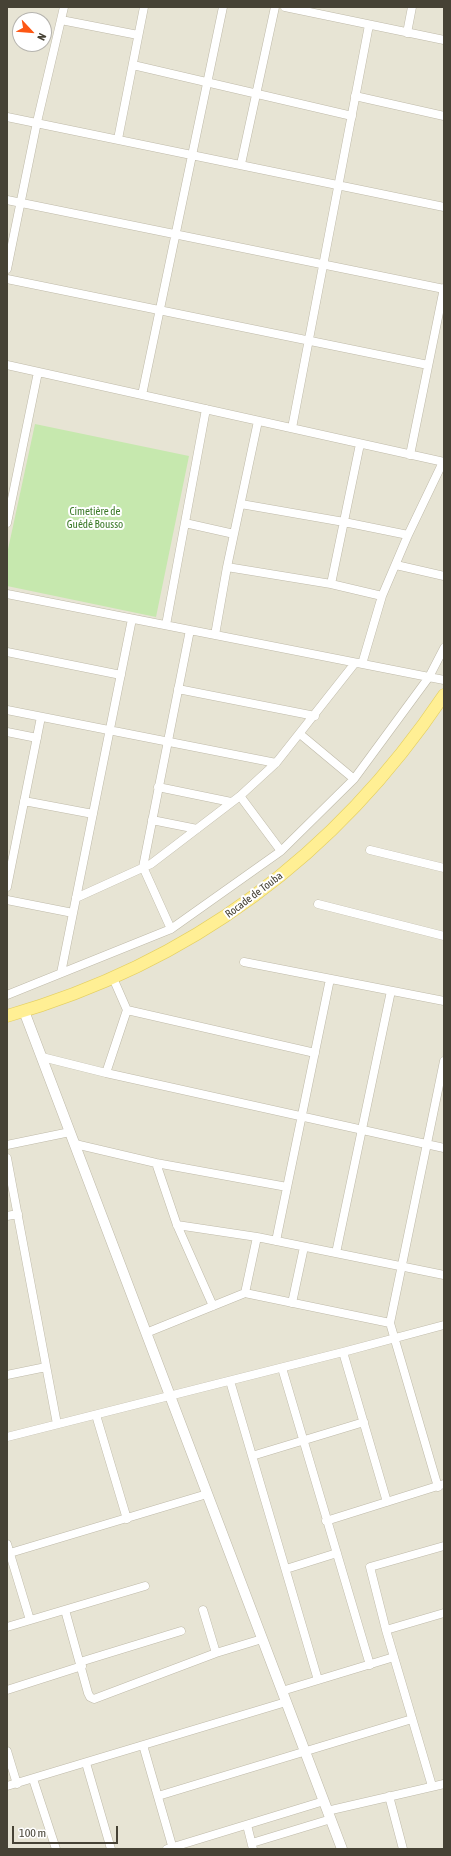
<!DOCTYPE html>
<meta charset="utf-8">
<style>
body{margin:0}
#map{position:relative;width:451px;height:1856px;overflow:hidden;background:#f3f1e6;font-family:"Asap Condensed",sans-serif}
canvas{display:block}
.frame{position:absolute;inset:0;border:8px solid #464235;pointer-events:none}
.north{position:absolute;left:12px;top:12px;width:40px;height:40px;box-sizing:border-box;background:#fff;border:1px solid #b5b3ae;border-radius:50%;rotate:116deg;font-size:11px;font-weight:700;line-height:16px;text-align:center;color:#464235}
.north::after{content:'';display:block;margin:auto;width:14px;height:18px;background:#fd5714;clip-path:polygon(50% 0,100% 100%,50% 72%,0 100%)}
.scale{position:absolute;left:12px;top:1826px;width:106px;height:18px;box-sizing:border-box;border:2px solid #464235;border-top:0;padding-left:5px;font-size:12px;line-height:14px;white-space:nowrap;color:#464235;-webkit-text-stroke:3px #fff;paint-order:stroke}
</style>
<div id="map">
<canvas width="451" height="1856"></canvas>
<div class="frame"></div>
<div class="north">N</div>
<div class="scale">100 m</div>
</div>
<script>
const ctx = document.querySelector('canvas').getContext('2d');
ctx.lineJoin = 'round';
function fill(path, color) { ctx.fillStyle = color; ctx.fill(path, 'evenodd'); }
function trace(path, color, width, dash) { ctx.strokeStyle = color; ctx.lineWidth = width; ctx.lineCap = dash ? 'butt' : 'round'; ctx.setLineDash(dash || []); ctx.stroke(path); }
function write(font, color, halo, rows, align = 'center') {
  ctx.font = font + ' "Asap Condensed",sans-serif'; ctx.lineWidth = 4; ctx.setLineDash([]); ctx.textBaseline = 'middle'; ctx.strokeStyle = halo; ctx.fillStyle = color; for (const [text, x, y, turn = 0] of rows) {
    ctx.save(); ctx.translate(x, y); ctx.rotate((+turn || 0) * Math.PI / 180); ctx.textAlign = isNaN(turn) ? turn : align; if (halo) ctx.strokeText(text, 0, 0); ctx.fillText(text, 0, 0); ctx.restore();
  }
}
fill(new Path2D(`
 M7 7H444V1849H7ZM20 20H44V44H20Z`), '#e7e4d4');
fill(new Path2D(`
 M35 424 189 456 156 617 7 586V554Z`), '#c6e8ae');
const minor = new Path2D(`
 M285 7 444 40
 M61 20 138 35
 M407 33 412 7
 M133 65 352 116
 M355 96 444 116
 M7 117 444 207
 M118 139 144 7
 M241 164 275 7
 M7 200 444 289
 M7 269 37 122 64 7
 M7 279 428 365
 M7 365 444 462
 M142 395 223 7
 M292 428 369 25
 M410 455 444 288
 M241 504 344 522 408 535
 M7 523 38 372
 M185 523 234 534
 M396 565 444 576
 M227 567 331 584 382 596
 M331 584 360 444
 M7 594 444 680
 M166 625 206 409
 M215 635 227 567 258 421
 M7 652 121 675
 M362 664 382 596 408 535 443 462
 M178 689 315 716
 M7 710 276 763
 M7 732 37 738
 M300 734 354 779
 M158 787 231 802
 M240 796 281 851
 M24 801 93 814
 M152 820 197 829
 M370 850 444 868
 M7 887 41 717
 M76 898 151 864 240 796 276 763 355 663
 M7 900 73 913
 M318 904 444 936
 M171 929 143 867 190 630
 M244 962 444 1001
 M61 973 132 619
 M7 995 171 929 281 851 354 779 429 677 444 648
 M127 1010 315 1053
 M42 1057 106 1073 444 1148
 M106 1073 127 1010 113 978
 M75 1144 156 1163 287 1187
 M7 1145 70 1132
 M7 1158 57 1424
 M156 1163 177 1225 213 1306
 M7 1216 18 1214
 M177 1225 257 1237 444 1275
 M276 1241 330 979
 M336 1253 391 991
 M245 1293 257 1237
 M292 1303 304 1247
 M146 1333 245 1293 390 1323
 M343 1352 387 1502
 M282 1368 370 1665
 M7 1375 46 1367
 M230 1381 318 1680
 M96 1415 127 1519
 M7 1437 343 1352 444 1325
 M252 1456 364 1422
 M438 1487 390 1323 444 1061
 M326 1521 444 1484
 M7 1544 30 1620
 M10 1553 207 1494
 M286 1569 337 1553
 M65 1610 88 1693 90 1697 94 1699 216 1653 262 1639
 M203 1610 216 1653
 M7 1627 145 1586
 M386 1630 444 1613
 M80 1662 181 1631
 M7 1690 82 1666
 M282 1691 394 1657
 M143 1745 173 1849
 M7 1751 17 1784
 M86 1763 111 1849
 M33 1779 56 1849
 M7 1786 286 1702
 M432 1786 386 1630 370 1567 444 1546
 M158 1796 412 1719
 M389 1796 403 1849
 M327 1811 444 1784
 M247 1825 253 1849
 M252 1843 331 1819
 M167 1849 324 1801`);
const tertiary = new Path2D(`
 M24 1011 342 1849`);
const primary = new Path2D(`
 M7 1016C192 963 337 854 444 695`);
trace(minor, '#bfbaa9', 9);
trace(tertiary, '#bfbaa9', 11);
trace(primary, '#e5d062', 13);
trace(minor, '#fff', 8);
trace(tertiary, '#fff', 10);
trace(primary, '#ffef94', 12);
write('11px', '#3b7928', '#fff', [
 ["Cimetière de",95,512],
 ["Guédé Bousso",95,525]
]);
write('11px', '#464235', '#fff', [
 ["Rocade de Touba",254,895,-37]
]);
</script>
